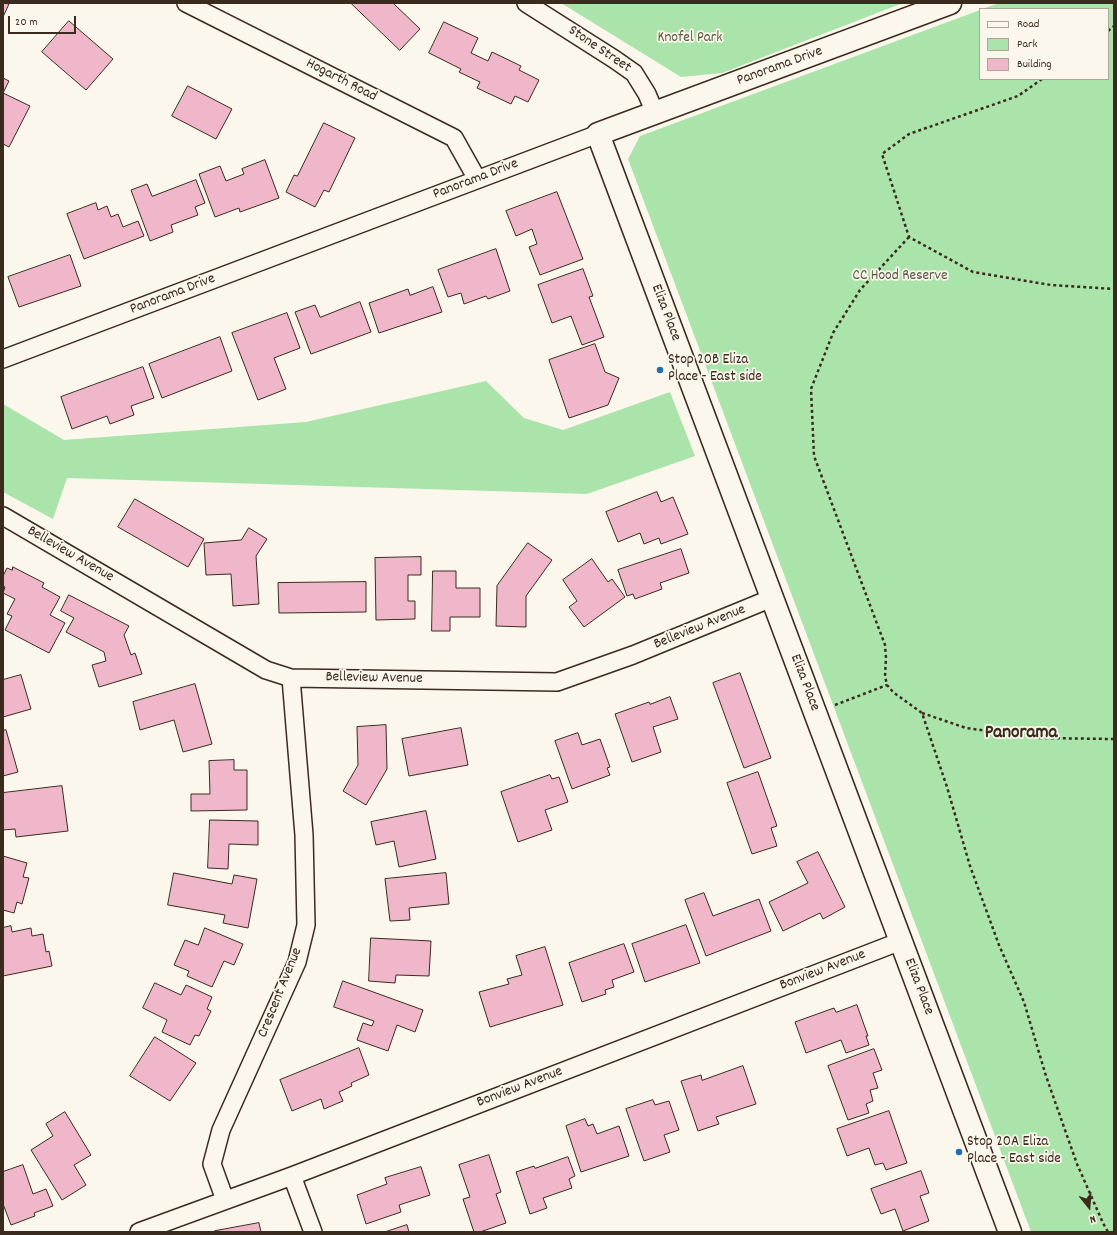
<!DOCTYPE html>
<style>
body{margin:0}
#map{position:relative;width:1117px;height:1235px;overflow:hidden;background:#fbf7ec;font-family:Dekko,sans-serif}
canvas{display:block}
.frame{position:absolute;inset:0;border:4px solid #3b2a1e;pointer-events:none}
.legend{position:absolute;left:979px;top:8px;width:130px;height:72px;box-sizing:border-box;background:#fbf7ec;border:1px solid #aea59a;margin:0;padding:5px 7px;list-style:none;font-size:12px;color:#3b2a1e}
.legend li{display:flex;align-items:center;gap:8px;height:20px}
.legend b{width:20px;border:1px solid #aea59a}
.north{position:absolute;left:1069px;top:1187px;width:40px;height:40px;-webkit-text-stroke:3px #fbf7ec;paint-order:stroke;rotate:163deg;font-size:11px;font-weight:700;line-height:16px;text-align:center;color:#3b2a1e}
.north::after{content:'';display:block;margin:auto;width:14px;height:18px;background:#3b2a1e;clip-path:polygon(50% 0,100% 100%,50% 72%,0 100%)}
.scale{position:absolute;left:8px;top:16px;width:68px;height:18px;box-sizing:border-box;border:2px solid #3b2a1e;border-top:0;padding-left:5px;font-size:12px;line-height:14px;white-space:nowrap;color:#3b2a1e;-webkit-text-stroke:3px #fbf7ec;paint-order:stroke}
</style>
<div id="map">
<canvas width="1117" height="1235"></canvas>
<div class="frame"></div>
<ul class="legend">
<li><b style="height:5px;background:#fbf7ec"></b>Road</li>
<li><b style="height:11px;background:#aae4aa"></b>Park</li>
<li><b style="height:11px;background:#f0b7cb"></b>Building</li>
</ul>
<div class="north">N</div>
<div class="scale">20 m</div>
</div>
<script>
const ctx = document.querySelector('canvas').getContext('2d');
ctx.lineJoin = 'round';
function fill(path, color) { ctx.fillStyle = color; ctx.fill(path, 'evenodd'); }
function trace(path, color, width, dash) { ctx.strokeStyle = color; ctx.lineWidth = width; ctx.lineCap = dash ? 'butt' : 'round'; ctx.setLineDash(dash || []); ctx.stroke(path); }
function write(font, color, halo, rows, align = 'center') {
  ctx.font = font + ' Dekko,sans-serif'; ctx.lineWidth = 3.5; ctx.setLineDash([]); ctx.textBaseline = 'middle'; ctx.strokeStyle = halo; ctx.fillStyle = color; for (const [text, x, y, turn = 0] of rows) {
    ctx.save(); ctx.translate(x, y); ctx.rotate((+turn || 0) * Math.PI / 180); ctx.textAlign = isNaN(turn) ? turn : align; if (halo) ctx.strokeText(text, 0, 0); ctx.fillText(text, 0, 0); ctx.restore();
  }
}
fill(new Path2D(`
 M561 3H903L722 73 681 77Z
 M999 3H1114V1232H1031L628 159 640 136 980 10V79H1108V9H982Z
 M486 381 524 418 563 430 670 392 695 456 587 494 67 478 53 519 3 492V404L64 440 306 422Z`), '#aae4aa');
const building = new Path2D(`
 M3 3 9 4 3 17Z
 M351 3H393L420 29 400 50Z
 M69 21 113 59 86 90 42 52Z
 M444 22 478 38 471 53 488 61 492 52 521 66 519 70 539 80 528 102 515 96 511 104 477 88 480 82 459 72 461 69 429 53Z
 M3 78 9 81 3 93 30 106 9 147 3 144Z
 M188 86 232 109 216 139 172 116Z
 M324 123 355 138 329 192 324 190 315 207 286 192 294 175 297 176Z
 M265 160 279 198 240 212 239 208 215 217 199 174 220 166 226 181 244 174 242 169Z
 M196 180 205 203 195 207 198 215 171 225 173 232 150 241 131 190 147 184 152 196Z
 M557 192 583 259 540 275 529 247 537 244 532 229 516 236 506 211Z
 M96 203 98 210 107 206 111 217 118 214 123 227 138 221 144 236 84 259 67 214Z
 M496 249 510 291 488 299 486 296 464 304 461 293 448 297 438 270Z
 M70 255 81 286 19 307 8 277Z
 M583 269 593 296 589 297 604 337 582 345 571 316 552 323 538 285Z
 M433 287 442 312 379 333 369 303 408 289 410 295Z
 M360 302 371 332 311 354 295 312 315 305 320 317Z
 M287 313 300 348 274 358 286 389 258 400 232 333Z
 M220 337 232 371 162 398 149 364Z
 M595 344 605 372 619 378 608 405 569 418 549 360Z
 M143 367 154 398 131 406 134 415 110 424 107 416 72 429 61 397Z
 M657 492 661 502 673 497 688 534 661 544 659 538 644 544 640 533 618 542 606 512Z
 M135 499 204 539 188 567 118 527Z
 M249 528 267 539 256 556 259 604 233 606 231 574 206 575 204 543 241 540Z
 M528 543 552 560 526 596V627L496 626 497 586Z
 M681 549 689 573 660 583 662 589 635 599 633 594 627 596 618 570Z
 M421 557V575H408V601H415V619L376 620 375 558Z
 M592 559 608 582 612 579 625 597 584 627 569 607 577 601 563 580Z
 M13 567 44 583 42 587 60 597 50 615 65 623 49 653 5 630 12 616 7 614 15 599 3 593 5 587 3 586V576L7 568 12 570Z
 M433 571H456V588H480V617H450V631H432Z
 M366 582V612L279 613 278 583Z
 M69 595 129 626 124 635 131 655 135 653 142 674 99 687 92 665 106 661 104 652 66 632 74 618 61 611Z
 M740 673 771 758 744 768 713 683Z
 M21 675 31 709 3 717V680Z
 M195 684 212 744 183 752 174 720 140 730 133 702Z
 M670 697 678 719 653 727 661 752 632 762 615 714 649 702 650 704Z
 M386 725 387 769 366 805 343 791 358 765 357 727Z
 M461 728 468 765 409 776 402 739Z
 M6 730 18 772 3 776V731Z
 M578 733 582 745 600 739 610 767 607 768 610 775 572 789 555 741Z
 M234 760V770H247V810L191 811V794H210L209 761Z
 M758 772 777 826 771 828 777 846 752 854 727 783Z
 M550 775 552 779 559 777 568 802 545 810 552 830 518 842 501 792Z
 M62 786 68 831 16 837 15 829 3 830V793Z
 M426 811 436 859 399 867 394 841 376 845 371 822Z
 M210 820 258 821V845L229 844 228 869 208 868Z
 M818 852 845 907 823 919 820 913 783 931 769 902 808 883 797 862Z
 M3 856 27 863 23 877 29 878 22 904 17 902 14 913 3 910Z
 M174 873 232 884 234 875 257 879 248 928 223 923 225 915 168 905Z
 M446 873 449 904 409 908 410 920 390 921 385 879Z
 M704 893 713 916 759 899 771 931 706 956 685 900Z
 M686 925 700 963 645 982 632 944Z
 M11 926 12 932 31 928 32 936 43 934 46 952 49 951 52 966 3 976V928Z
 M205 928 243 944 234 965 224 961 212 987 187 976 189 971 174 965 185 940 198 945Z
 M371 938 431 941 429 976 396 975 395 983 369 981Z
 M624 944 634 972 612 980 614 987 605 990 606 994 582 1002 569 963Z
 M545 947 563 1005 490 1027 479 992 509 984 507 979 522 975 516 956Z
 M343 981 423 1010 415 1032 397 1025 388 1051 357 1040 363 1023 372 1026 374 1021 334 1007Z
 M155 983 181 995 186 985 212 997 207 1009 211 1011 199 1036 195 1035 190 1045 162 1032 167 1020 143 1008Z
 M857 1005 868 1036H866L869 1045 846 1053 841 1040 806 1053 795 1022 834 1008 836 1012Z
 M155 1037 196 1063 170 1101 130 1076Z
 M359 1048 369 1075 351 1083 352 1086 339 1092 343 1101 324 1109 321 1099 292 1111 280 1080Z
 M874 1049 882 1070 873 1073 878 1088 870 1090 873 1101 866 1104 869 1113 848 1120 828 1066Z
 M743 1066 756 1104 716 1117 719 1124 698 1131 681 1081 701 1075 702 1080Z
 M653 1100 655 1105 669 1101 679 1130 664 1135 670 1152 644 1161 626 1109Z
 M889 1111 907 1163 886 1170 883 1163 875 1165 869 1148 847 1156 837 1129Z
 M65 1112 91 1155 74 1165 86 1185 62 1200 31 1150 53 1136 46 1124Z
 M585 1119 588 1126 593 1124 597 1134 619 1126 629 1156 581 1172 566 1126Z
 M489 1155 501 1192 496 1194 506 1223 480 1232H474L463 1199 470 1197 459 1165Z
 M568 1157 575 1176 569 1179 572 1188 543 1198 547 1208 530 1214 516 1172 534 1166 535 1168Z
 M23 1165 33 1194 46 1189 53 1206 34 1213 35 1216 11 1225 3 1204V1172Z
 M421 1167 430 1195 399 1205 401 1212 366 1224 357 1195 387 1184 385 1178Z
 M921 1171 929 1193 920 1196 929 1221 903 1231 895 1209 881 1214 871 1189Z
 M259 1223 261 1232H216L215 1231Z
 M407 1225 409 1232H385Z`);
fill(building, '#f0b7cb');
trace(building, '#3b2a1e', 1);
const minor = new Path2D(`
 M186 3 454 138 477 179
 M526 3 614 59 634 73 647 94 655 113
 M3 359 598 134
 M3 516 266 670 291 678 557 682 633 655 772 598
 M292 1176 313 1232
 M225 1200 212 1164 221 1130 297 962 306 925 304 835 291 678
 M139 1232 292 1176 901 941`);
const tertiary = new Path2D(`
 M950 3 598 134 1010 1232`);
trace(minor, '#3b2a1e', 20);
trace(tertiary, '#3b2a1e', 25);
trace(new Path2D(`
 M1108 31 1114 26
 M1042 79 1018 96 909 134 882 154 909 237 973 272 1051 285 1114 289
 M909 237 860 290 833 333 811 389 814 456 885 645 886 658 885 676 887 685 893 692 922 713 947 787 970 866 999 945 1024 1002 1046 1076 1077 1164 1103 1223 1108 1232
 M835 705 887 685
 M922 713 966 728 1039 738 1114 739`), '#3b2a1e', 2.5, [3, 3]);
trace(minor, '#fbf7ec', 17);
trace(tertiary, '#fbf7ec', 22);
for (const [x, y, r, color] of [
 [660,370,4,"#1f6fb2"],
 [959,1152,4,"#1f6fb2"]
]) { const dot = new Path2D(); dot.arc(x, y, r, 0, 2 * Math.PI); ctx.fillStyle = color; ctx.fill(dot); trace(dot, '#fbf7ec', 1.5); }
write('15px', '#575841', '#fbf7ec', [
 ["Knofel Park",690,39],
 ["CC Hood Reserve",900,277]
]);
write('15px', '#3b2a1e', '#fbf7ec', [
 ["Stone Street",599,50,34],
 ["Panorama Drive",780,67,-20],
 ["Hogarth Road",341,81,27],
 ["Panorama Drive",476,180,-21],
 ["Panorama Drive",173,295,-21],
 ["Eliza Place",665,313,69],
 ["Belleview Avenue",70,555,30],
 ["Belleview Avenue",700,628,-22],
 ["Belleview Avenue",374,679,1],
 ["Eliza Place",804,683,69],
 ["Bonview Avenue",823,971,-21],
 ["Eliza Place",918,987,69],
 ["Crescent Avenue",281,993,-68],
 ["Bonview Avenue",520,1088,-21]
]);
write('15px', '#3b2a1e', '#fbf7ec', [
 ["Stop 20B Eliza",668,361],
 ["Place - East side",668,378],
 ["Stop 20A Eliza",967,1143],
 ["Place - East side",967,1160]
], 'left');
write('bold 19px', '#3b2a1e', '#fbf7ec', [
 ["Panorama",1021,734]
]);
</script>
